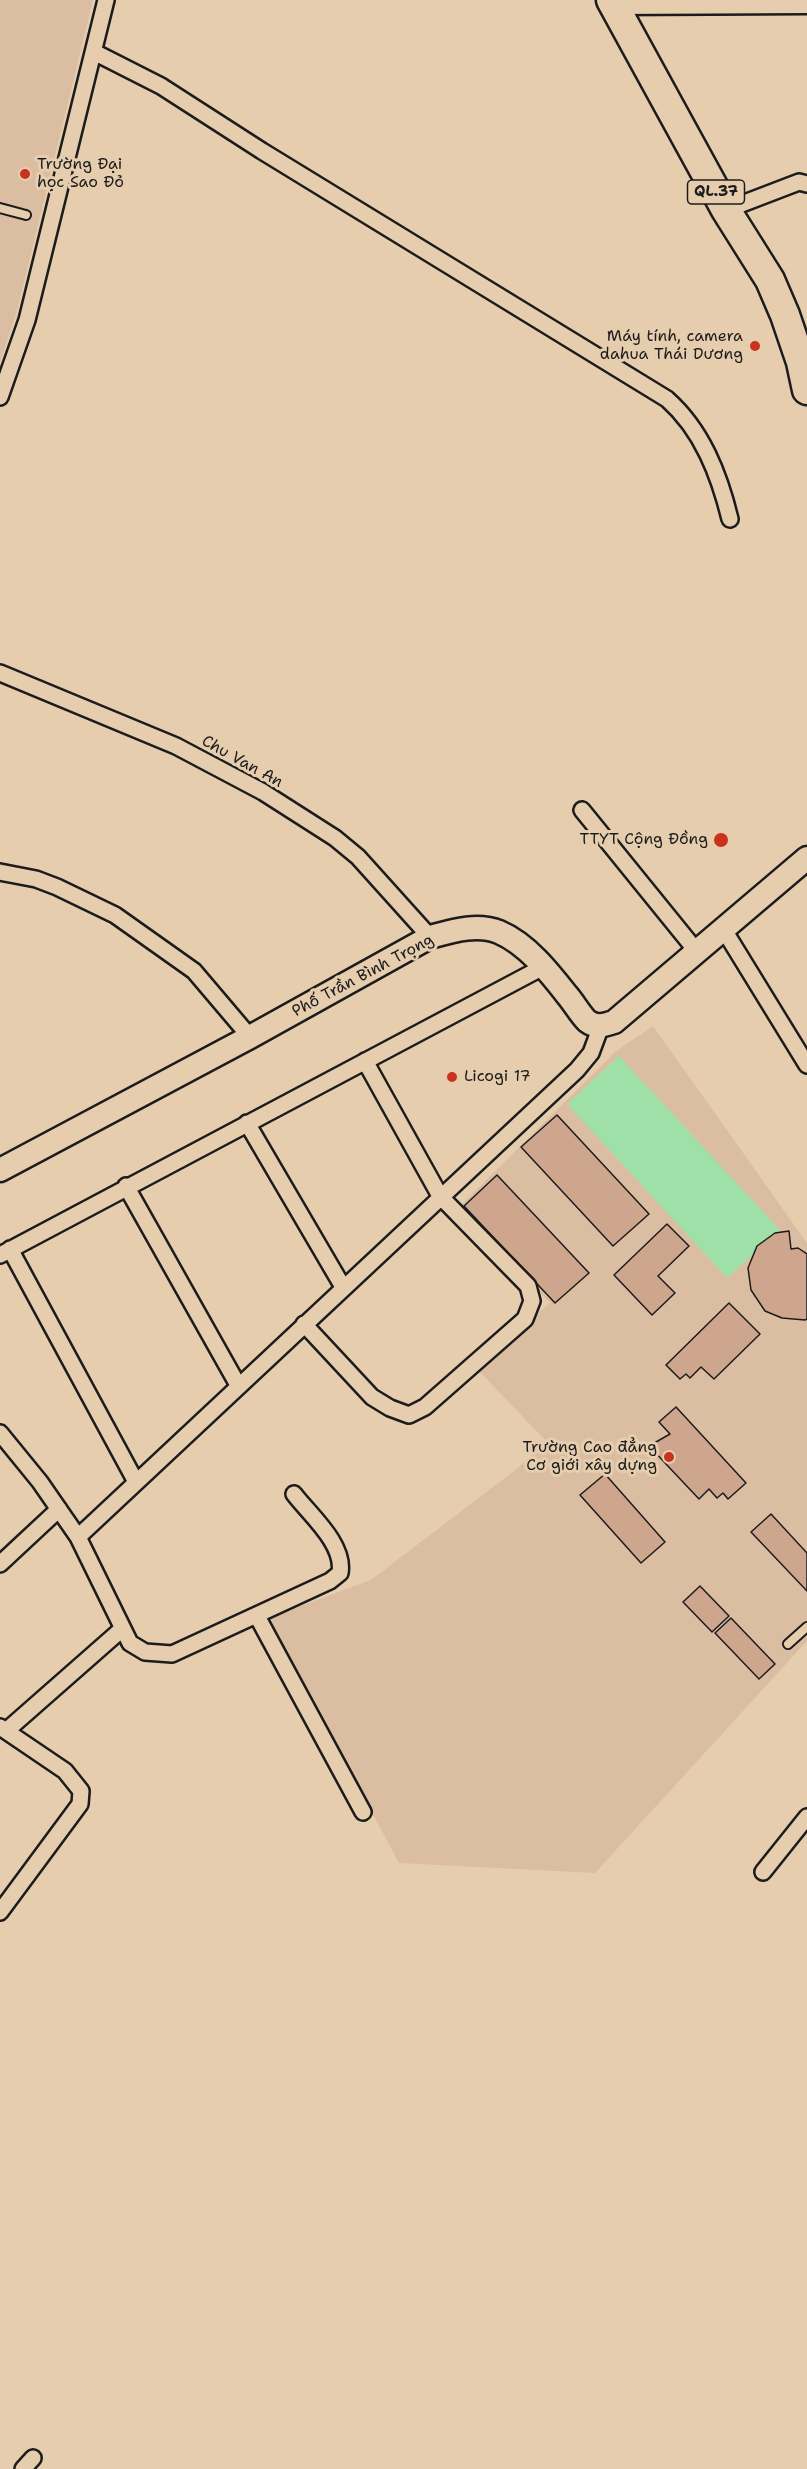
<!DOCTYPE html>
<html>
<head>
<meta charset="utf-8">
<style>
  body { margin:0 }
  canvas { display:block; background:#e6cdae }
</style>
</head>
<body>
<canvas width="807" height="2469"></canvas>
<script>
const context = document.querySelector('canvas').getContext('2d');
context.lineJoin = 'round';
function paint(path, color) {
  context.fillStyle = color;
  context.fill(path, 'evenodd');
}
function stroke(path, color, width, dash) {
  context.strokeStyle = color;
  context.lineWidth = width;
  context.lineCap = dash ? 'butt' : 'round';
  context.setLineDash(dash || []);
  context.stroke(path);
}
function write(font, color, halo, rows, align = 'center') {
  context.font = font + ' "Shantell Sans",sans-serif';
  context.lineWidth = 6;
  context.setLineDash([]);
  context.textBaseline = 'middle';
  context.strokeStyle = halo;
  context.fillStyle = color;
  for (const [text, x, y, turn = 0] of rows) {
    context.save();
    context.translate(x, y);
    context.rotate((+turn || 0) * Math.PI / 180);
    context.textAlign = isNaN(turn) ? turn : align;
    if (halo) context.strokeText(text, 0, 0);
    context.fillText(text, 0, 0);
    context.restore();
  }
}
paint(new Path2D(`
  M0,0H93L17,311L0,362Z
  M653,1026L807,1243V1641L595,1873L399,1863L268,1618L371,1580L514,1471L547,1442L475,1367L550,1303L460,1206L615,1052Z`), '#dbbea1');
paint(new Path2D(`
  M619,1056L780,1230L727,1278L567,1104Z`), '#9fe0a9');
const building = new Path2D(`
  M557,1115L649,1214L613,1246L521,1147Z
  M497,1175L589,1273L555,1303L464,1206Z
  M667,1224L689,1246L658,1276L675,1293L652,1315L614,1275Z
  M789,1231L791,1249L798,1248L807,1254V1319L805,1320L782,1318L765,1311L751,1290L748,1268L757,1246L775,1233Z
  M729,1303L760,1334L714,1379L701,1367L690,1378L686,1374L680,1379L666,1365Z
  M676,1407L746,1483L728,1499L723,1493L717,1498L709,1489L699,1499L649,1446L670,1434L659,1422Z
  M605,1474L665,1542L641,1563L580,1495Z
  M771,1514L807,1553V1591L751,1532Z
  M700,1586L729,1616L712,1632L683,1602Z
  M731,1618L775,1664L759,1679L715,1633Z`);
paint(building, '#cea68e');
stroke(building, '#1c1c1c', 1.5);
const lane = new Path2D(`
  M0,208L26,215
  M788,1644L807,1627`);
const street = new Path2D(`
  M94,52L161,86L262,151L667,399C702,430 719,474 730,519
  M726,210L799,182L807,184
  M0,397L27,320L106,0
  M0,673L176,746L263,792L335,838L358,857L430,937
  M582,810L698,953
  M0,872L36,879L57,887L115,915L194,971L250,1037
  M724,930L807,1065
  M247,1123L343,1287
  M126,1186L238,1385
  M10,1249L136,1482
  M0,1255L543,967
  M304,1324L372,1397L390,1408L409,1415L425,1407L525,1319L532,1301L528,1286L440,1196L365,1061
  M0,1433L40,1482L78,1537L130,1643L145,1652L172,1654L330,1581L340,1573C345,1544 310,1515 294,1494
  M78,1537L577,1070L591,1053L601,1026
  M0,1564L59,1509
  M257,1616L363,1812
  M0,1727L65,1771L81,1791L80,1804L0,1912
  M6,1731L122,1629
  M763,1872L807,1817
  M23,2469L33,2458`);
const secondary = new Path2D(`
  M613,3L807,2
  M0,1170L250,1037L430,937C452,931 477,923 499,932C527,944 549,972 567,995C574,1003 580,1014 587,1021C596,1028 605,1025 614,1022L807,858`);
const highway = new Path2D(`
  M611,0L726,210L770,280L785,315L801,362L807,390`);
stroke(lane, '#1c1c1c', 12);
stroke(street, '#1c1c1c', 20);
stroke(secondary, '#1c1c1c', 27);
stroke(highway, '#1c1c1c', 33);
stroke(lane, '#e6cdae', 8);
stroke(street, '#e6cdae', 15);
stroke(secondary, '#e6cdae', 22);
stroke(highway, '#e6cdae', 28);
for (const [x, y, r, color] of [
  [25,174,6,"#c8321e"],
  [755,346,6,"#c8321e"],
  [721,840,8,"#c8321e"],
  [452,1077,6,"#c8321e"],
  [669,1457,6,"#c8321e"]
]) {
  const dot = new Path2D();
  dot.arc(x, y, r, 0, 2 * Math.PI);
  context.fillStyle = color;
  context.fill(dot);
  stroke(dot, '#e6cdae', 2);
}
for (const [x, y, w] of [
  [716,192,57]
]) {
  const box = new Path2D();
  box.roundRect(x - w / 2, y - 12, w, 24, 4.5);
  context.fillStyle = '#e6cdae';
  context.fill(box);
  stroke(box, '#1c1c1c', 1.5);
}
write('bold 15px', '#1c1c1c', null, [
  ["QL.37",716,192]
]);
write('16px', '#1c1c1c', '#e6cdae', [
  ["Trường Đại",37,165,"left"],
  ["học Sao Đỏ",37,183,"left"],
  ["Máy tính, camera",743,337],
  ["dahua Thái Dương",743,355],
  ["TTYT Cộng Đồng",708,840],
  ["Licogi 17",464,1077,"left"],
  ["Trường Cao đẳng",657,1448],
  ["Cơ giới xây dựng",657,1466]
], 'right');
write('16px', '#1c1c1c', '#e6cdae', [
  ["Chu Van An",242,762,29],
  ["Phố Trần Bình Trọng",363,976,-28]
]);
</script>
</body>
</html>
